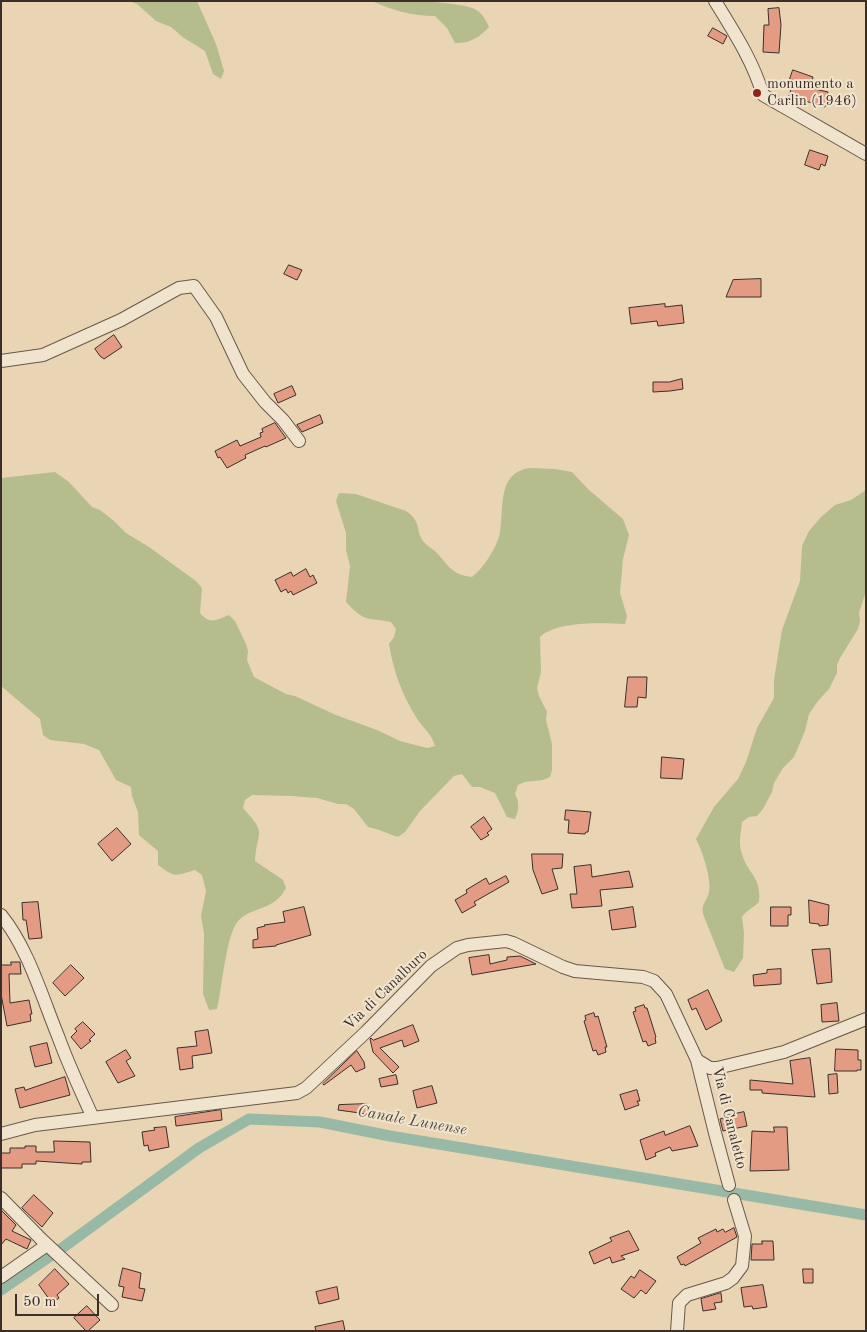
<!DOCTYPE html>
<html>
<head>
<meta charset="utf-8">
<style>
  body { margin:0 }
  #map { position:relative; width:867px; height:1332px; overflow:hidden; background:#e9d5b4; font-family:"Old Standard TT",serif }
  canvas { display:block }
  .frame { position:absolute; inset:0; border:2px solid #3c2e28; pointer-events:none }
  .scale { position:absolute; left:15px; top:1294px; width:84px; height:22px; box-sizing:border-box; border:2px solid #3c2e28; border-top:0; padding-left:6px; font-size:15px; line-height:18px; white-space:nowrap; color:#3c2e28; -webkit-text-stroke:4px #f1e4ce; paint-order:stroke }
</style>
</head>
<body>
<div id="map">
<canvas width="867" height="1332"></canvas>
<div class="frame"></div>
<div class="scale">50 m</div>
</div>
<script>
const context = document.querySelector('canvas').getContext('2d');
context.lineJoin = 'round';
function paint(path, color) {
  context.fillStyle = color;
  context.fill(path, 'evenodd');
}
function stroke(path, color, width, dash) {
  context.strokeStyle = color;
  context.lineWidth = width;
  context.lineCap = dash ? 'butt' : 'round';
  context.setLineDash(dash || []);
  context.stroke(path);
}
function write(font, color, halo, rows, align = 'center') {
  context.font = font + ' "Old Standard TT",serif';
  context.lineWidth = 4;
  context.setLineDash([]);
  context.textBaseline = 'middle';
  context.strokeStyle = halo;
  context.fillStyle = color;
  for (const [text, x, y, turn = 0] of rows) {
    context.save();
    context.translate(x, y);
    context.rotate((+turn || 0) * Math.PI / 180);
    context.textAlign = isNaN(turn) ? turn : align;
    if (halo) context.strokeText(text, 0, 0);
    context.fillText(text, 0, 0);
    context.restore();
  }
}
paint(new Path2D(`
  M129,1H197L216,44L224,71L221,79L213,74L205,51L184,38L171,27L156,21L137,4Z
  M372,1C398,1 453,0 475,9C482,13 486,20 489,27C480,37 469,44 455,43L447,28L435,16C412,16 392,10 372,1Z
  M529,468L555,469L572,472L589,490L623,519L629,535L623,559L620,593L627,616L625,624C602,623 557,621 540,637L541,672L537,688L539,696L547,712L546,720L552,744V770L550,777C538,784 530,778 518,785L515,794C520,803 519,809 515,819L507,817L495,793L480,787H472L462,774L454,776L420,811L405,832L398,837C388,834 379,829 368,827L354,809L346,804H338L317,798L292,796L252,795L245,800L243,808C268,835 257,829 255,861L283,880L286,888C274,911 254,906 239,920C226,933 222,989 217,1009L209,1010L203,994L204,934L201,916L206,891L202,875L195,870C174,876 176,878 158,865V851L139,835L138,812L132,796L131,787L116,780L99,750L84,744L50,740L43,735L40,719L1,686V478L55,472L69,482L92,507L100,510L114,521L126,533L149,547L196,581L202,588L200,613C210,625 216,620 229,615L235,621L246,644L248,651L247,660L254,677L286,694L295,696L336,715L377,730L400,741L427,748L435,746C432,734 422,727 416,717C402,695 393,670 389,644L394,637L396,629L391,622C365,617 366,623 346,602L350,566L346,550V533L336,501L339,493L356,494L406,511C422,522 415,529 423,541C426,545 431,548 435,551C448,564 451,575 472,577C483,569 498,546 500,532C504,508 497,473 529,468Z
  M866,490V591L859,613L860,621L858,629L840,658L837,665V673L829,689L818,701L809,714L805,731L794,757L783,768L774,783L772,792L763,809L757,816L749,817L742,822C741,833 738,844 742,854C747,873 762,877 759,902C753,908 747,910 742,917L744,933L743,958L734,972L725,969L703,914C701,903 707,902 709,892C712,880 702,850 696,839L714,807L738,779L746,762L757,728L774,698V680L782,630L800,581L802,546L809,531L821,517L835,505L851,500Z`), '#b6bd8d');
stroke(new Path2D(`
  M1,1290L65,1246L199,1148L249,1119L320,1122L390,1136L866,1215`), '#99b9a7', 11);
const building = new Path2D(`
  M779,8L781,25L779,53L763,52L764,25H769L768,9Z
  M713,28L727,36L723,44L708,36Z
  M793,70L813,77L810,88L828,92L825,107L789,96L792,86L791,85L793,80L790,79Z
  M810,150L828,156L825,166L821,164L819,170L805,165Z
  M289,265L302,270L297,280L284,274Z
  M761,279V297H726L733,280Z
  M665,304V307L682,305L684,323L658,326L657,321L631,324L629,308Z
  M114,335L122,347L104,359L100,356L95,349Z
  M682,379L683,389L670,391L653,392V382H669Z
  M292,386L296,395L278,403L274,394Z
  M320,415L323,423L302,432L297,425Z
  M275,423L286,438L266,447L265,446L245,455L246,458L227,468L220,457L218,458L215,451L237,440L240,446L261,437L260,433L263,432L262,429Z
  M306,569L310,577L313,575L317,583L293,595L291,591L288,593L286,589L281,592L275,580L291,572L293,576Z
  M628,677H647L646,698L638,697L637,707H625Z
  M662,757L684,759L682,779L661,778Z
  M566,810L591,812L588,832H586L585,834L568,833L569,820H565Z
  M484,817L492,829L487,833L489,835L481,840L471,827Z
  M117,828L131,844L112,861L98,844Z
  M532,854H563L562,868L552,869L558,889L542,894L533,870Z
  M591,865L592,877L629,871L633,887L600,890L602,906L572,908L570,894H577L574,867Z
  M506,876L509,882L474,902L476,905L462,913L455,900L467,893L466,890L486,878L489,884Z
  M809,900L829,905L828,925L819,926V924L810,923Z
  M38,902L42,938L29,939L26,920H23L22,903Z
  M304,907L311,935L276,945V946L253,948V940L258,939L257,928L265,926L264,925L285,922L283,912Z
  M633,907L636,927L612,930L609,911Z
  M771,907H791V915H788V926H771Z
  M830,949L832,982L817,984L812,950Z
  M489,955L490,964L507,960V957L520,956L536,964L472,975L469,958Z
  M11,962H20L21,974H9L10,1003L29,1000L32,1014H30L31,1021L7,1026L1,994V965H11Z
  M71,965L84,978L65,996L53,983Z
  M781,969V984L754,986L753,975L767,973V970Z
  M708,990L722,1021L706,1030L696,1008L692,1010L688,1000Z
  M837,1003L839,1021L822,1022L821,1005Z
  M644,1005L645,1008H647L656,1037L655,1038L656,1043L648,1046L646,1041L643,1042L633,1012L636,1011L635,1008Z
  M594,1013L595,1017L598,1016L607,1047H605L606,1052L598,1055L596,1050L593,1051L584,1021L586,1020L585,1016Z
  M83,1022L95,1034L89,1040L91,1041L81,1049L71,1037L77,1031L75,1029Z
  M413,1025L419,1041L404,1047L402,1040L380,1048L399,1067L393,1073L373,1052L370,1039L371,1038L373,1040Z
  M208,1030L212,1053L192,1056L193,1068L180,1070L177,1048L197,1046L195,1032Z
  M47,1043L52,1063L35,1067L30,1047Z
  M836,1049L858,1050V1060H861V1070H857V1071H835Z
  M126,1050L131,1058L126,1061L135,1076L118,1083L106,1062Z
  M357,1051L364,1062L365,1068L356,1072L351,1065L324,1085L323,1084Z
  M810,1058L815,1097L762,1093V1090H750V1080L793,1084L790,1061Z
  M837,1074L838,1093L829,1094L828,1075Z
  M396,1075L398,1084L381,1087L379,1079Z
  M65,1077L70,1095L20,1108L15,1089L24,1087L25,1090Z
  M432,1086L437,1103L417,1108L413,1091Z
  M637,1090L640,1101H637L639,1105L625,1110L620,1095Z
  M367,1104V1114L338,1110L339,1105Z
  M221,1110L222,1120L176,1126L175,1117Z
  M744,1112L747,1126L723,1131L720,1119L726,1117V1116Z
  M690,1126L698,1146L672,1151L670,1147L655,1153L656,1156L646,1160L640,1140L664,1131L665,1135Z
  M166,1127L169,1147L149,1151L148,1145L144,1146L142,1132L155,1130L154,1128Z
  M774,1127H787L789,1170L750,1171L752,1131L774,1132Z
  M54,1141L90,1142L91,1162H82V1164L36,1161V1164H22V1168H1V1153H10V1148H25V1146H36V1152H54Z
  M34,1195L53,1213L42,1227L22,1208Z
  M1,1210L16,1225L12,1231L31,1240L27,1249L6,1239L1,1245Z
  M734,1228L737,1237L685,1266L684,1264L681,1265L677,1257L701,1243L698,1238L716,1229L717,1232L723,1229L725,1232Z
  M629,1231L639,1250L621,1256L625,1259L612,1263L610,1257L594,1264L589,1252L612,1241L610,1238Z
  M762,1241H773L774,1260H751L752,1244H762Z
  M123,1268L141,1273L139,1288L145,1289L142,1301L122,1297L124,1287L119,1286Z
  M55,1269L69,1284L57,1295L59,1298L52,1303L39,1285Z
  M803,1269H813V1283H804Z
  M640,1270L656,1281L646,1294L641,1290L634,1298L621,1289L631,1276L634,1278Z
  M763,1285L767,1307L753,1309L752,1306L744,1307L741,1288Z
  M337,1287L339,1299L319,1304L316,1292Z
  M721,1293L722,1302L714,1303L716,1309L703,1311L701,1299Z
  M87,1306L100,1320L88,1331H86L74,1318Z
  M343,1321L345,1331H316L315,1327Z`);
paint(building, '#e49b84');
stroke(building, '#3c2e28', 1);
const minor = new Path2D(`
  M715,1C734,32 753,61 763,95L866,154
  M1,361L43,355L121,320L179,288L194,286L216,317L243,374L265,402L283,420L299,441
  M1,915C28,948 42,997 58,1036C68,1064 81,1091 93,1118
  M697,1060L715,1133L729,1185
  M1,1134L35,1125L297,1093L306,1088L366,1032L431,966L457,948L468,945L506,941L513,943L563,967L575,971L643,977L654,981L666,994L697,1060L710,1068H717L784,1052L866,1019
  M1,1198L41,1239L112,1305
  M1,1277L47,1245
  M677,1331L679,1303L687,1295L726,1283L733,1278L742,1266L745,1236L734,1200`);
stroke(minor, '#67584b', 14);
stroke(minor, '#f1e4ce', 12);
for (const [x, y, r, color] of [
  [757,93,5,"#8f2418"]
]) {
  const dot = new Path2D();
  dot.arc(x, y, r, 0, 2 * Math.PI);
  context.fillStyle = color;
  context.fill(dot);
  stroke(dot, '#f1e4ce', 2);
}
write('15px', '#3c2e28', '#f1e4ce', [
  ["monumento a",767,84],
  ["Carlin (1946)",767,101]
], 'left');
write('15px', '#3c2e28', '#f1e4ce', [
  ["Via di Canalburo",386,990,-44],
  ["Via di Canaletto",729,1118,76]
]);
write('italic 16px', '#4f4a41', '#f1e4ce', [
  ["Canale Lunense",412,1121,10]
]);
</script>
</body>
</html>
